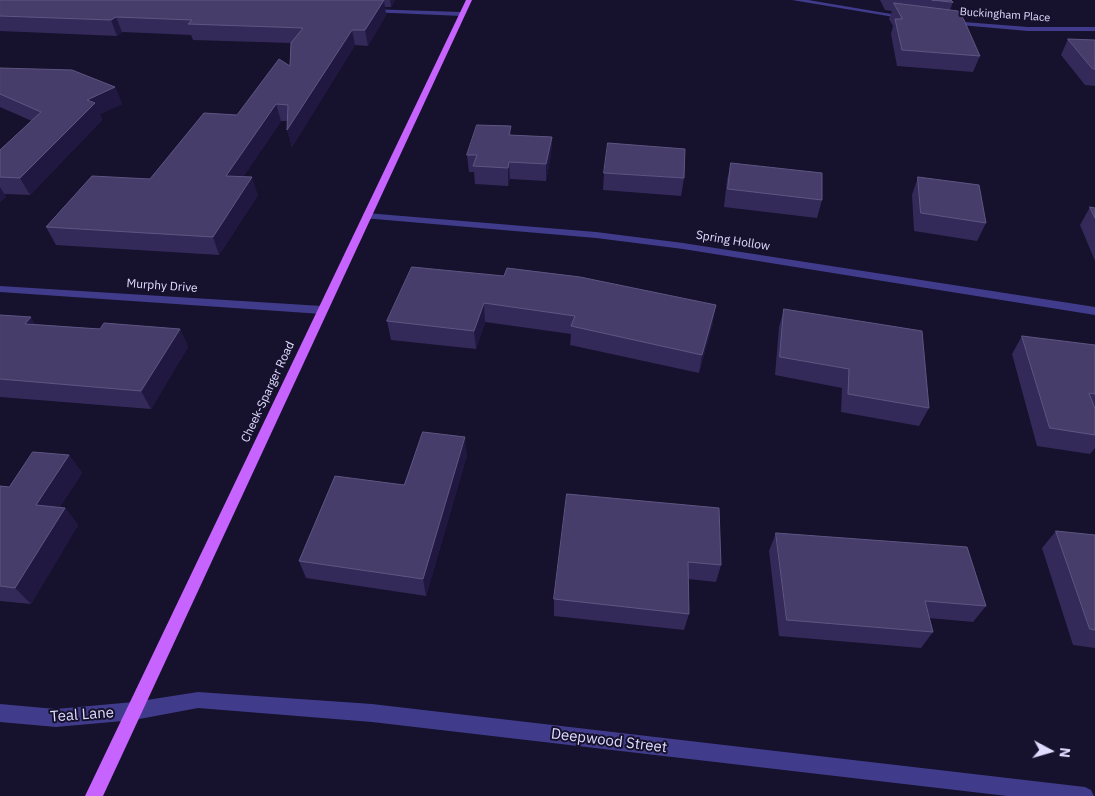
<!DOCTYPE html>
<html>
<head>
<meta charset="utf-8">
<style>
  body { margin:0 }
  #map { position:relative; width:1095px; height:796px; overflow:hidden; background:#16112c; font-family:"IBM Plex Sans",sans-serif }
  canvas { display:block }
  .north { position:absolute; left:1025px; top:726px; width:50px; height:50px; -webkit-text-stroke:4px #16112c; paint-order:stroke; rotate:96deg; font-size:14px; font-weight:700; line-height:20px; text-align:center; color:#e0dcff }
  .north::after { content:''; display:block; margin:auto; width:18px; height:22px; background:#e0dcff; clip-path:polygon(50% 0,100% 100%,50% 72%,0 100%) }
</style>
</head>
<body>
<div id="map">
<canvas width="1095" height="796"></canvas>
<div class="north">N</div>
</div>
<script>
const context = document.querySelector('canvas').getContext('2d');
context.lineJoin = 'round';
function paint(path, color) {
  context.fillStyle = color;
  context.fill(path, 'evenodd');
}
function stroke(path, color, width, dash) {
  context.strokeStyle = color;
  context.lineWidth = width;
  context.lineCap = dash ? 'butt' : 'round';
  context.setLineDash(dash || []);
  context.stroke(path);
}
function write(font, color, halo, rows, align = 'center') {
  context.font = font + ' "IBM Plex Sans",sans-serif';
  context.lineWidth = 4;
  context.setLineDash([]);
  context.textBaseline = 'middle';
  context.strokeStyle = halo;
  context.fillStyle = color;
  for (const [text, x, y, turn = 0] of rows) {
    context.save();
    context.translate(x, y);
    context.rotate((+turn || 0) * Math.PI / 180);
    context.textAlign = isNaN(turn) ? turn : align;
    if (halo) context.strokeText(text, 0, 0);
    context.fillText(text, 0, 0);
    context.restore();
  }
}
paint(new Path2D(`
  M792,0H808L909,17L906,19Z
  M367,9L462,12L465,14L462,16L369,12L367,11Z
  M951,21L1028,27H1095V31H1028L949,24L947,23Z
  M366,213L596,232L683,243L1095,307V315L683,249L596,238L363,218V214Z
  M0,286L322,306L328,310L322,314L0,292Z
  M198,692L372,704L1085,787L1091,790L1094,796H1007L372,722L198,708L134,720L56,727L0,722V704L56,709L134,702Z`), '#403c8b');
paint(new Path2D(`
  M466,0H472L103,796H85Z`), '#c763ff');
paint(new Path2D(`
  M0,0H395L391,7H385L386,15L368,46L355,45L292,147L287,130V121H281L243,177L258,195L219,255L56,245L46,227L150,179L237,115L290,66L291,43L193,40L191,35L122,32L117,36L0,31Z
  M880,0H951L953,2L950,10L980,56L973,72L897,66L891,34L893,26L889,19L892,11L885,10Z
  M1068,39L1095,40V86L1085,85L1061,55Z
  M0,68L115,87L122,104L100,114L102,120L30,195L4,194L6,197L0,202V150L32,121L0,107Z
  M511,135L552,137L551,155L546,181L510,179L508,186L475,184L474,172H469L467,155Z
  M731,163L822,200L817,218L724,207L727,180Z
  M604,173L684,178L681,196L603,190Z
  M918,177L986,223L977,241L914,231L912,195Z
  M1090,207L1095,208V261L1080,225Z
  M412,267L713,323L699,373L570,345L571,334L485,322L476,349L391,340L387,321Z
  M784,309L929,408L919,426L841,412L842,388L775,375L779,327Z
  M0,315L35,324L100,329H180L188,347L151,409L0,397Z
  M1022,336L1095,345V448L1090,454L1037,446L1012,354Z
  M69,455L82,473L60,507L65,508L78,525L31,604L0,601V486L9,487Z
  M467,455L426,596L306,578L299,561L404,485Z
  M567,494L721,565L716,582L688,579L689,614L684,630L554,616V599Z
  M1056,531L1095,535V648L1073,645L1042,548Z
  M776,533L986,606L973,622L929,618L933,632L921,648L779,636L769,551Z`), '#342a59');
paint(new Path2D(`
  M384,0L386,15L368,46L365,30Z
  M390,0H395L391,7Z
  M116,17L122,32L117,36L111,20Z
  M352,30L355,45L292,147L287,130Z
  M115,87L122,104L100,114L102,120L30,195L20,178L87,100Z
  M276,104L281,121L232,193L226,176Z
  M511,126L512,144L509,135Z
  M552,137L551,155L546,181V164Z
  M509,162L510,179L508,186V168Z
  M252,177L258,195L219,255L213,237Z
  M0,187L6,197L0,202Z
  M484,303L485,322L476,349L474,331Z
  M716,305L713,323L699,373L702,355Z
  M31,317L42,335L25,324Z
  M180,329L188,347L151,409L141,391Z
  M465,437L467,455L426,596L423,579Z
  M69,455L82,473L50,523L36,505Z
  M65,508L78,525L31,604L15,588Z`), '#201840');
const building = new Path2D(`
  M0,0H384L365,30H352L287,130L288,105L276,104L226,176L252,177L213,237L46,227L92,176L150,179L204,113L237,115L279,59L290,66L291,43L303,28L188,24L192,20L116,17L111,20L0,16Z
  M932,0H951L953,2Z
  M894,3L958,11L964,20L980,56L902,50L895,19H902Z
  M1068,39L1095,40V69H1093Z
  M0,68L72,70L115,87L87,100L95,103L20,178L0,177V150L41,112L0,94Z
  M477,125L511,126L509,135L552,137L546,164L509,162L508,168L473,166L477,155H467Z
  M608,143L685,149L684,178L604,173Z
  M731,163L822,173V200L728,189Z
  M918,177L979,185L986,223L921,213Z
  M1090,207L1095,208V218Z
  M412,267L504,276L507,268L580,277L716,305L702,355L571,326L575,316L484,303L474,331L387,321Z
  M784,309L922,331L929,408L848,394L849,369L780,357Z
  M0,315L31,317L25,324L100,329L104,323L180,329L141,391L0,379Z
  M1022,336L1095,345V394L1089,393L1095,409V435L1050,428Z
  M423,432L465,437L423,579L299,561L335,476L404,485Z
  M33,452L69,455L36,505L65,508L15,588L0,586V486L9,487Z
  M567,494L719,508L721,565L688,562L689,614L554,599Z
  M1056,531L1095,535V630L1090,629Z
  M776,533L967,547L986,606L925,601L933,632L787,620Z`);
paint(building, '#463d6b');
stroke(building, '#5e5682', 1);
write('11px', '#e0dcff', '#16112c', [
  ["Buckingham Place",1005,15,4]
]);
write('12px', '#e0dcff', '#16112c', [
  ["Spring Hollow",733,241,9],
  ["Murphy Drive",162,286,4],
  ["Cheek-Sparger Road",268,392,-65]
]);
write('15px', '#e0dcff', '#16112c', [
  ["Teal Lane",82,715,-4],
  ["Deepwood Street",609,741,7]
]);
</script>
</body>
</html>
